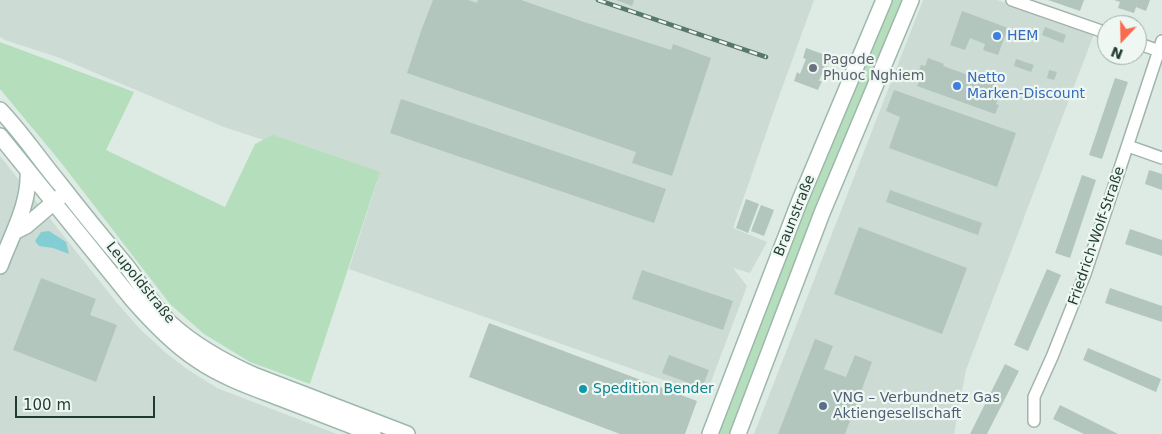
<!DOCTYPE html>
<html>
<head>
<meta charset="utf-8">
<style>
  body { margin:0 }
  #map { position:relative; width:1162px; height:434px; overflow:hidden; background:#deebe4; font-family:"DejaVu Sans",sans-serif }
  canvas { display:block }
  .north { position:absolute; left:1097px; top:15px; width:50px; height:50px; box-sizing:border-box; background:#eff7f2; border:1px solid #9caca5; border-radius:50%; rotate:201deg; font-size:14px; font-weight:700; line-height:20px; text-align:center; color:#1f3c32 }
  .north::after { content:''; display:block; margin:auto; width:18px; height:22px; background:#fb6a4c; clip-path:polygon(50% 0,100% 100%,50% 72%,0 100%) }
  .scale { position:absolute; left:15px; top:396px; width:140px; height:22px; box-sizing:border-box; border:2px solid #1f3c32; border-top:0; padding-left:6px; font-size:15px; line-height:18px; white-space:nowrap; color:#1f3c32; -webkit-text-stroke:4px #eff7f2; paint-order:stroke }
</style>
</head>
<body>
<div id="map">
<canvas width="1162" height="434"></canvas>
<div class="north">N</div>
<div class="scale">100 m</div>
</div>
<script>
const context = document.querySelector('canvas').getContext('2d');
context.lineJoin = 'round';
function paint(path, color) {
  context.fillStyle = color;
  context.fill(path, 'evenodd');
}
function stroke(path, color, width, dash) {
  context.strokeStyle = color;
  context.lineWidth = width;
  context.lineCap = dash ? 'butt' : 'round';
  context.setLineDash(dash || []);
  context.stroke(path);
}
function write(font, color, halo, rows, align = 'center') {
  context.font = font + ' "DejaVu Sans",sans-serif';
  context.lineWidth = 4.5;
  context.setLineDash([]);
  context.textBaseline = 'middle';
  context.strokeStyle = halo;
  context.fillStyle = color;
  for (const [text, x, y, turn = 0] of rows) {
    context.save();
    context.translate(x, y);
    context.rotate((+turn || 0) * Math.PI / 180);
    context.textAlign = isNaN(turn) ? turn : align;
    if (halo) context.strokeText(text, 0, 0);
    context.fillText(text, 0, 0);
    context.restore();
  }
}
paint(new Path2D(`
  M0,0H814L778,99L733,228L767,242L750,273L733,268L747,286L706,395L349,269L377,182L276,144L224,127L60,58L5,40L0,37Z
  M923,0H997L1094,34L966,370L954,434H754Z
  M0,156L117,303L141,330L166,353L187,369L217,388L337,434H0Z`), '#ccdbd3');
paint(new Path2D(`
  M889,0H906L732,434H715L800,216Z
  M0,42L134,92L106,150L225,207L255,144L273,135L380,172L310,384L250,362L204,334L170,304L59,160L0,89Z`), '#b5debd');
paint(new Path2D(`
  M49,231L66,242L69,254L53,248L39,246L35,241L41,232Z`), '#82ced4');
paint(new Path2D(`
  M433,0H468L477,3L478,0H521L581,21L671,50L673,44L711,58L672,176L632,163L636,152L407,73L421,31Z
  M616,0H634L632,6Z
  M1048,0H1084L1080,11Z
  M1114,0H1150L1146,11L1136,7L1134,13L1118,8L1120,2Z
  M962,11L1008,28L998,55L983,50L985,44L970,38L965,50L950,45Z
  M1045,27L1066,35L1063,43L1042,35Z
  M806,48L831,57L827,67L825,66L819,81H822L818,90L794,81L797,72L800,74L806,59L803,58Z
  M928,58L944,64L943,66L996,85L992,97L998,99L996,104L999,105L995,114L917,86L922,74L918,73L921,65L925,66Z
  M1016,59L1034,65L1031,72L1014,66Z
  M1049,70L1057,72L1054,80L1047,78Z
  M1115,78L1128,82L1102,159L1089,155Z
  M894,90L1016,133L997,187L889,148L900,117L886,111Z
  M401,99L666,189L654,223L390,133Z
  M1149,170L1162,174V190L1145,184Z
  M1082,175L1096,180L1070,258L1055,253Z
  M890,190L982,223L978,235L886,202Z
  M746,199L759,204L748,233L736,228Z
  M761,205L774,210L764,236L751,231Z
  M859,227L967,268L942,334L834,294Z
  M1130,229L1162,240V256L1125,244Z
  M1047,269L1061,275L1028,351L1014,345Z
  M642,270L733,301L723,330L632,299Z
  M41,278L96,299L90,315L117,325L96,382L13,350Z
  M1110,288L1162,306V322L1105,303Z
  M489,323L697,401L685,434H620L469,377Z
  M815,339L833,346L824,369L846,377L855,355L872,362L845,434H778Z
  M1088,348L1161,379L1156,392L1083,360Z
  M669,355L709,370L702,388L662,373Z
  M1005,364L1019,371L987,434H970Z
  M1060,405L1118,434H1084L1063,424L1053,419Z`), '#b3c6bd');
const street = new Path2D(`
  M1012,0L1107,33
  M1137,43L1162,52
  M1128,146L1162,158
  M1034,421V397L1052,357L1085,274L1162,41`);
const secondary = new Path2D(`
  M0,110C22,133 40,160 60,184C81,211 103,238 125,264C140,283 152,305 169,322C195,346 224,362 256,376L407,434
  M0,136L132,299C152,322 172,343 196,359C222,377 251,387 280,398C311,410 342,422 373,434
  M16,231L26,226L60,197
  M0,266C11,236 30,204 28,171
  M710,434L800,200L884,0
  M738,434L822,213L911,0`);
stroke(street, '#a1b3ab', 14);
stroke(secondary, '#9db7ac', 18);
stroke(street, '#fff', 11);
stroke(secondary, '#fff', 15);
const rail = new Path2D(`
  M598,0L766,57`);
stroke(rail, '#59786d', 4.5);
stroke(rail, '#eff7f2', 2.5, [8]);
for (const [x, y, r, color] of [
  [997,36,5,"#3f7fe0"],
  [813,68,5,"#6b7280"],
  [957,86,5,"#3f7fe0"],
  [583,389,5,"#0f9aa8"],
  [823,406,5,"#5c6f8a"]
]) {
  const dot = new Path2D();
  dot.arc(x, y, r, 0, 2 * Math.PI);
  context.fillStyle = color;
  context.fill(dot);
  stroke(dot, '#eff7f2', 2);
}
write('14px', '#366cbe', '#eff7f2', [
  ["HEM",1007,36],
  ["Netto",967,78],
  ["Marken-Discount",967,94]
], 'left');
write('14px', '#5b616d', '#eff7f2', [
  ["Pagode",823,60],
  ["Phuoc Nghiem",823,76]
], 'left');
write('14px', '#1f3c32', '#eff7f2', [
  ["Braunstraße",795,216,-68],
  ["Friedrich-Wolf-Straße",1097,236,-71],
  ["Leupoldstraße",140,283,51]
]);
write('14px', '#0d838f', '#eff7f2', [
  ["Spedition Bender",593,389]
], 'left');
write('14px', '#4e5e75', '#eff7f2', [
  ["VNG – Verbundnetz Gas",833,398],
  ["Aktiengesellschaft",833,414]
], 'left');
</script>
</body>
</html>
